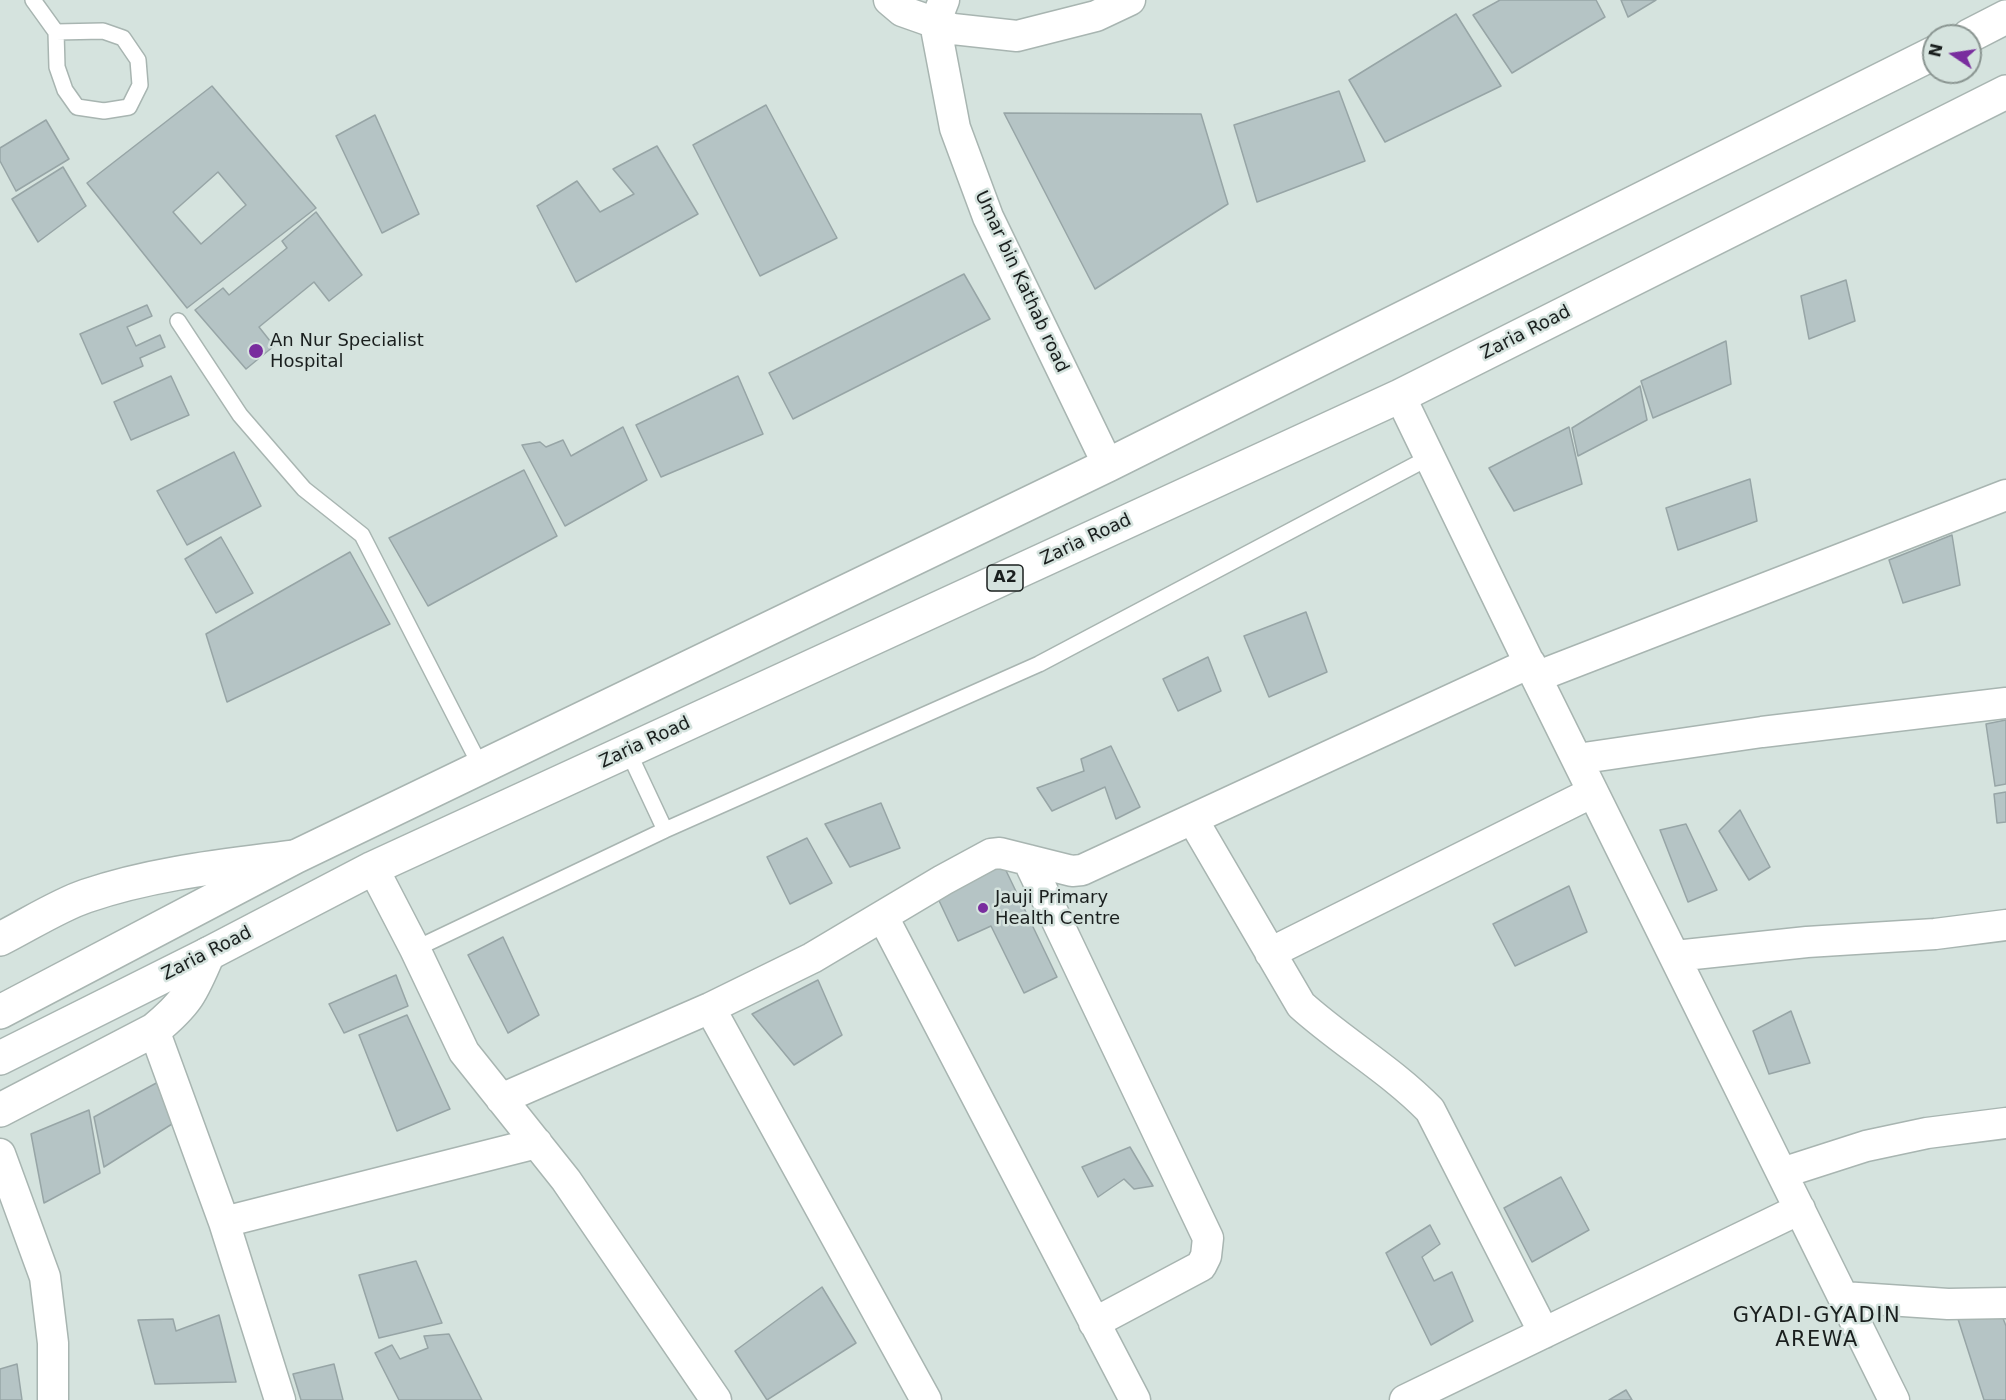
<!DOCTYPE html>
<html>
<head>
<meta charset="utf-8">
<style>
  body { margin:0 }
  #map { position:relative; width:2006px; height:1400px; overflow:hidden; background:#d5e3de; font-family:"DejaVu Sans",sans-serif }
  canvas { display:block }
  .north { position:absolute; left:1922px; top:24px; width:60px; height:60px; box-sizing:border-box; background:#d5e3de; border:2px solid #8a9591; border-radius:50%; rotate:283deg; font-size:16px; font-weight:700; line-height:24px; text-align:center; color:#1a1f1e }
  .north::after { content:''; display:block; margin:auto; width:21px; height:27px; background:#792d9e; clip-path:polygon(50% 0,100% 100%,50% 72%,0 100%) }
</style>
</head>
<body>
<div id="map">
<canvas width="2006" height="1400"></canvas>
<div class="north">N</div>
</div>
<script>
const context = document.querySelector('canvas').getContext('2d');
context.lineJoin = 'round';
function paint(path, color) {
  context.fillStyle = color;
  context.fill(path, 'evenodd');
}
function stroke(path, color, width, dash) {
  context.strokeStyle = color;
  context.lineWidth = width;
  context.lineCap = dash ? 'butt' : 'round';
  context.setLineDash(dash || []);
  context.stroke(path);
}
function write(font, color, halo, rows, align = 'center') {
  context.font = font + ' "DejaVu Sans",sans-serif';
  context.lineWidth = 5;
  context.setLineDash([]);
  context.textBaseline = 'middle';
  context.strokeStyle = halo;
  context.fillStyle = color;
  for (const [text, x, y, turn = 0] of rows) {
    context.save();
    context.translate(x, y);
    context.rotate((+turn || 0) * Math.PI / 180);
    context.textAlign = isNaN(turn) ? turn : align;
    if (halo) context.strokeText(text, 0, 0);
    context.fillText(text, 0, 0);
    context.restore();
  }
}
const building = new Path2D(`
  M1500,0H1596L1605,17L1512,73L1473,15Z
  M1621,0H1656L1628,17Z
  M1456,14L1501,86L1385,142L1349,80Z
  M212,86L316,208L187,308L87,183ZM218,172L246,205L201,244L173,212Z
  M1339,91L1365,161L1257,202L1234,125Z
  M766,105L837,238L760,276L693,145Z
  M1004,113L1201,114L1228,204L1095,289Z
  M375,115L419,214L382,233L336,136Z
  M46,120L69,159L16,191L0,161V148Z
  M657,146L698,214L576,282L537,206L577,181L600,212L634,194L613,169Z
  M63,167L86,206L38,242L12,199Z
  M316,212L362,275L329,301L314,282L259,327L274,346L246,369L195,310L223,288L229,295L287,248L282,241Z
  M964,274L990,319L793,419L769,373Z
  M1846,280L1855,321L1809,339L1801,296Z
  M147,305L152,316L127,327L136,346L160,335L165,347L140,358L143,366L102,384L80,334Z
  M1726,341L1731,384L1653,418L1641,381Z
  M171,376L189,415L131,440L114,402Z
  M738,376L763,434L661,477L636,425Z
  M1640,386L1647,420L1578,456L1572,428Z
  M623,427L647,480L565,526L522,445L540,442L546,447L563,440L571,456Z
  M1569,427L1582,484L1514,511L1489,468Z
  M234,452L261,506L187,545L157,491Z
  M524,470L557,536L428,606L389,538Z
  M1750,479L1757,521L1678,550L1666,508Z
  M1952,535L1960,585L1903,603L1889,560Z
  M221,537L253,593L216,613L185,559Z
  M350,552L390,624L227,702L206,634Z
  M1306,612L1327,672L1269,697L1244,636Z
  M1208,657L1221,691L1178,711L1163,679Z
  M2006,720V784L1995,786L1986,724Z
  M1111,746L1140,807L1116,819L1105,787L1052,811L1037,788L1084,771L1081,759Z
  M2006,792V822L1997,823L1994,794Z
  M881,803L900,848L850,867L825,824Z
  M1740,810L1770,867L1749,880L1719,831Z
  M1686,824L1717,890L1688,902L1660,830Z
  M807,838L832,883L790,904L767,857Z
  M1000,858L1057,977L1024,993L991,926L958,941L934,890Z
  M1569,886L1587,932L1515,966L1493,924Z
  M503,937L539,1015L508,1033L468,955Z
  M396,975L408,1006L344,1033L329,1004Z
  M818,980L842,1035L794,1065L752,1014Z
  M1791,1011L1810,1063L1769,1074L1753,1031Z
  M407,1015L450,1109L397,1131L359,1035Z
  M160,1081L172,1124L104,1167L94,1117Z
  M89,1110L100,1173L44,1203L31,1134Z
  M1130,1147L1153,1186L1134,1189L1124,1179L1098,1197L1082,1167Z
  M1561,1177L1589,1230L1532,1262L1504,1208Z
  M1430,1225L1440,1244L1422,1257L1434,1281L1452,1272L1473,1321L1431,1345L1386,1253Z
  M416,1261L442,1323L379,1338L359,1275Z
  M822,1287L856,1343L767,1400L735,1351Z
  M1999,1308L2006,1326V1400H1984L1958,1319Z
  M219,1315L236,1382L155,1384L138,1320L173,1319L176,1331Z
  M449,1334L482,1400H399L375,1353L392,1345L400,1359L428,1348L424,1336Z
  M17,1364L22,1400H0V1369Z
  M334,1364L343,1400H301L293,1374Z
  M1626,1390L1632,1400H1609Z`);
paint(building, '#b5c4c5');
stroke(building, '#97a5a6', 1.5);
const lane = new Path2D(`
  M33,0L56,32L57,67L65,90L77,107L104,111L129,107L140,85L138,60L123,38L103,31L56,32
  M178,321L240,415L304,489L362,535L481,767
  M628,751L665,830
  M415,949L665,830L1039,664L1430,457`);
const street = new Path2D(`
  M889,0L902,11L953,29L1017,36L1096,16L1130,0
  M944,0L935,23L955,128L988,217L1108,465
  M1400,396L1536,677L1894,1400
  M1536,677L2006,495
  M1577,759L1762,732L2006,703
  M1193,820L1301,1005C1342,1042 1391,1070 1430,1110L1544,1333
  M1028,860L1208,1238L1206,1256L1201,1266L1094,1323
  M373,868L415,949L464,1052L566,1180L716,1400
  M883,917L1135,1400
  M1270,953L1593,792
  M1675,956L1807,942L1935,934L2006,925
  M710,1008L926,1400
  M154,1030L224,1222L280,1400
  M501,1099L710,1008L812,958L943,880L991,854L1000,853L1072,871L1082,870L1530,663
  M0,1154L45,1277L53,1343V1400
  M1782,1173L1866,1146L1927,1133L2006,1123
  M224,1222L537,1143
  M1843,1297L1948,1304L2006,1303
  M1405,1400L1800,1209`);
const secondary = new Path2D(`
  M0,939C26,926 59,905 86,896C153,873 224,866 293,857
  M0,1110L154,1030C187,1003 192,992 208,954`);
const highway = new Path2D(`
  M1969,36L2006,17
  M0,1012L295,857L1108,465L1934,53
  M0,1058L208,954L373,868L1400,396L2006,92`);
stroke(lane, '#a8b5b1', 18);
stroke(street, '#a8b5b1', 33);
stroke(secondary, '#a8b5b1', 36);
stroke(highway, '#a8b5b1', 36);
stroke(lane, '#fff', 15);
stroke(street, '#fff', 30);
stroke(secondary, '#fff', 33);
stroke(highway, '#fff', 33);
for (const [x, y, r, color] of [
  [256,351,8,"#792d9e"],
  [983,908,6,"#792d9e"]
]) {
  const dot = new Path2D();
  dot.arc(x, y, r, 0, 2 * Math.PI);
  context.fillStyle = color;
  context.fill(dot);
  stroke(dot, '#d5e3de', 2);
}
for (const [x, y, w] of [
  [1005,578,36]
]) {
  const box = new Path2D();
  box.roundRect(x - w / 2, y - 13, w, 26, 4.5);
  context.fillStyle = '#d5e3de';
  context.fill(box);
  stroke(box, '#1a1f1e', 1.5);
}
write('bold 16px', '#1a1f1e', null, [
  ["A2",1005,578]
]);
write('18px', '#1a1f1e', '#d5e3de', [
  ["Umar bin Kathab road",1021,282,65],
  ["Zaria Road",1526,333,-27],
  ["Zaria Road",1086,540,-25],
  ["Zaria Road",645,743,-25],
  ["Zaria Road",207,954,-27]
]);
write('18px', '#1a1f1e', '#d5e3de', [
  ["An Nur Specialist",270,341],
  ["Hospital",270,362],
  ["Jauji Primary",995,898],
  ["Health Centre",995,919]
], 'left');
context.letterSpacing = '1.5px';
write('21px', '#1a1f1e', '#d5e3de', [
  ["GYADI-GYADIN",1817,1317],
  ["AREWA",1817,1341]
]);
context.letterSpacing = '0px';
</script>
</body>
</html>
